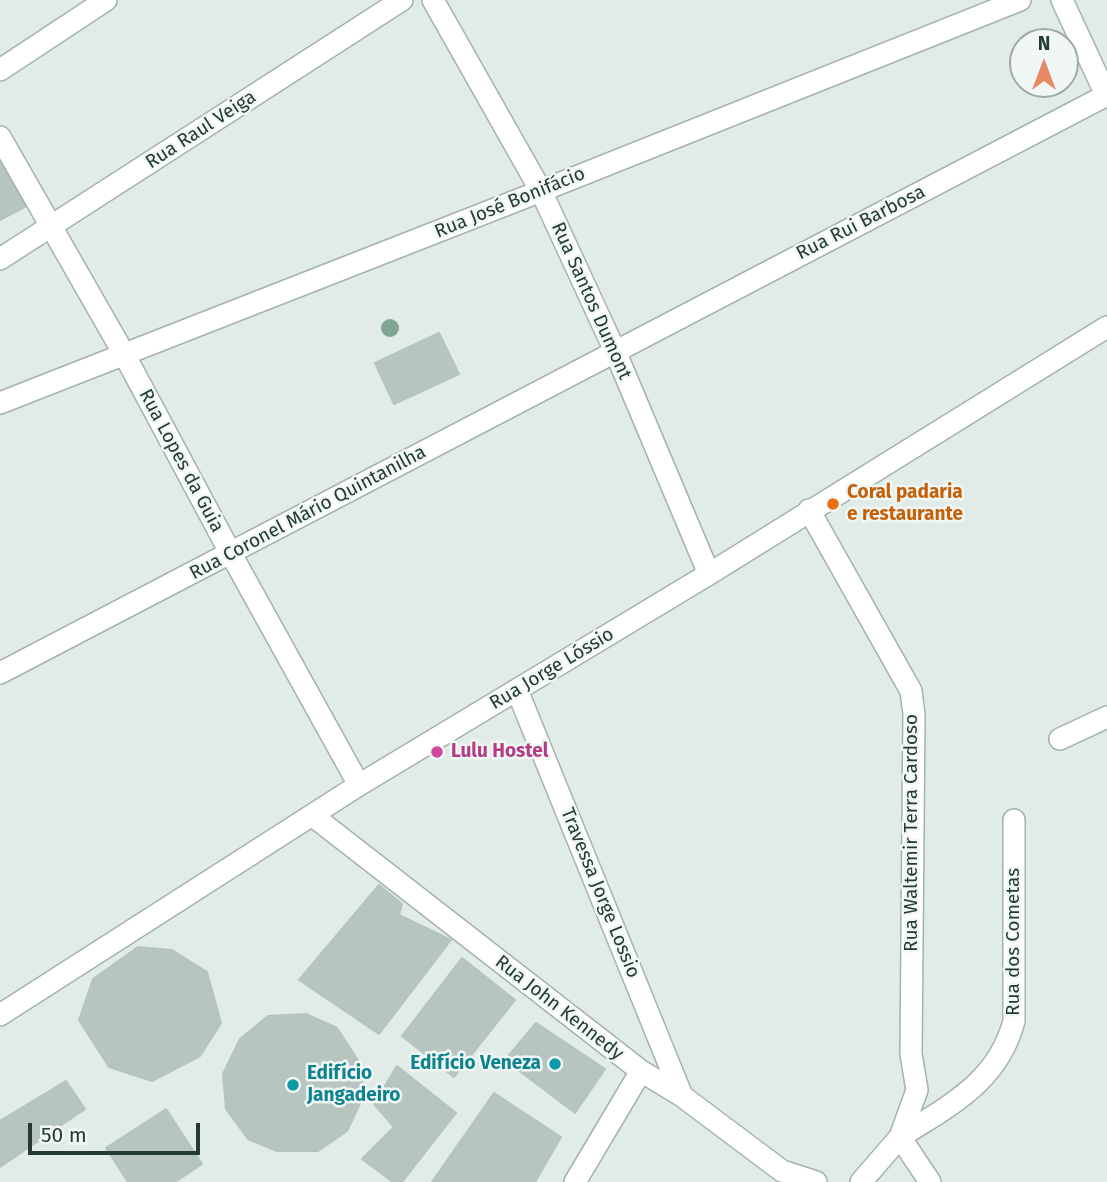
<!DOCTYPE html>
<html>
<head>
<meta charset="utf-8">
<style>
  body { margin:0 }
  #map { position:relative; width:1107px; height:1182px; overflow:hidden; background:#e1ebe7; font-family:"Fira Sans",sans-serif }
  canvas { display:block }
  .north { position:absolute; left:1009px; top:28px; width:70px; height:70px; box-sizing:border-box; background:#f1f7f5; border:2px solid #9faba8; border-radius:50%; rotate:0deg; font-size:19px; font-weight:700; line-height:28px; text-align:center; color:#233a35 }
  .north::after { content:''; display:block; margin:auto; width:24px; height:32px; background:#e78962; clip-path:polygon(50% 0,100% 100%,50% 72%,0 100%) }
  .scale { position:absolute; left:28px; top:1123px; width:172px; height:32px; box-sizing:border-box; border:4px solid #233a35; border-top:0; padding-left:9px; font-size:21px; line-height:24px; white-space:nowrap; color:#233a35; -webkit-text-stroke:5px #f1f7f5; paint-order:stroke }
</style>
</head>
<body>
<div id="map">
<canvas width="1107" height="1182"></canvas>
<div class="north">N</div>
<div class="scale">50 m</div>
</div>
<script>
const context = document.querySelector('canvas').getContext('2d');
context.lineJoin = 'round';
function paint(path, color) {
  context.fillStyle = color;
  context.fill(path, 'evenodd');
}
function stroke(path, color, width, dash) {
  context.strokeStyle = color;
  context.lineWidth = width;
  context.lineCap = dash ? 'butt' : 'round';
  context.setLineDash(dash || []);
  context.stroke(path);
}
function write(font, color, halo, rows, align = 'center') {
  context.font = font + ' "Fira Sans",sans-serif';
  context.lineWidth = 5;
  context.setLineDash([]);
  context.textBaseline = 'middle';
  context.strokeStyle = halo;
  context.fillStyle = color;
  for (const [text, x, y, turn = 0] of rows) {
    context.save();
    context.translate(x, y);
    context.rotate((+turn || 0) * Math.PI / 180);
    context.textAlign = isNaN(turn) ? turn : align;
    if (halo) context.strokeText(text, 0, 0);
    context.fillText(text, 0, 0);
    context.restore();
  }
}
const building = new Path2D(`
  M0,154L28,205L0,220Z
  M439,333L459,374L394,404L375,363Z
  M379,885L402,904L399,915L451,940L379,1034L299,980Z
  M138,947L172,950L207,972L221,1023L200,1056L152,1081L109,1067L79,1020L93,979Z
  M462,958L515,1000L454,1077L402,1036Z
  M306,1014L337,1028L361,1065L363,1097L347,1131L318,1151H277L248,1139L226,1109L223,1074L240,1039L268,1016Z
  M536,1023L605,1069L575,1113L505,1060Z
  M397,1066L456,1113L402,1182H393L362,1159L394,1127L374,1104Z
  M66,1081L85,1109L0,1167V1121Z
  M494,1093L561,1137L535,1182H432Z
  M166,1109L202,1164L175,1182H128L106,1148Z`);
paint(building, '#b7c5c0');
stroke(building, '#b4c4be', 2);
const street = new Path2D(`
  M433,0L541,191L615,351L709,574
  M1062,0L1107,97
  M0,137L124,354L231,554L359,785
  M0,259L402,0
  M0,403L541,191L1020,0
  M809,510L911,691L914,714L911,1054L917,1090L900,1137L861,1182
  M0,673L1107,95
  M517,690L682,1096
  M1060,739L1107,717
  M313,816L641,1071L682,1096L782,1171L816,1182
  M0,1015L359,785L709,574L1107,327
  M575,1182L641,1071
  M930,1182L900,1137C950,1105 998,1082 1014,1021V820`);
const secondary = new Path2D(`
  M0,70L106,0`);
stroke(street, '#a4b2ae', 24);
stroke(secondary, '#a1b6af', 24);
stroke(street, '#fff', 21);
stroke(secondary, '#fff', 21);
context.fillStyle = '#80a691';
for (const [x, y] of [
  [390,328]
]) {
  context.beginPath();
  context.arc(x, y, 9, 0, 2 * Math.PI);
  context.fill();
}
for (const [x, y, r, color] of [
  [833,504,7,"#e8710a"],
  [437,752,7,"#d1479c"],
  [555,1064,7,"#0f9aa8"],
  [293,1085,7,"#0f9aa8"]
]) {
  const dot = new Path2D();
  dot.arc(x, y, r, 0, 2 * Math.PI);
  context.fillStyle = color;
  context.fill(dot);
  stroke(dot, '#f1f7f5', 2.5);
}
write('19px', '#233a35', '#f1f7f5', [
  ["Rua Raul Veiga",201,130,-33],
  ["Rua José Bonifácio",510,203,-22],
  ["Rua Rui Barbosa",861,223,-27],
  ["Rua Santos Dumont",591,301,66],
  ["Rua Lopes da Guia",181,461,62],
  ["Rua Coronel Mário Quintanilha",308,513,-28],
  ["Rua Jorge Lóssio",552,669,-31],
  ["Rua Waltemir Terra Cardoso",912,833,-90],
  ["Travessa Jorge Lossio",600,893,68],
  ["Rua dos Cometas",1014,942,-90],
  ["Rua John Kennedy",559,1008,38]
]);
write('bold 19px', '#c56008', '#f1f7f5', [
  ["Coral padaria",847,493],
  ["e restaurante",847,515]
], 'left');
write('bold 19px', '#b23c85', '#f1f7f5', [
  ["Lulu Hostel",451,752]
], 'left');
write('bold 19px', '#0d838f', '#f1f7f5', [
  ["Edifício Veneza",541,1064],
  ["Edifício",307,1074,"left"],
  ["Jangadeiro",307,1096,"left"]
], 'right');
</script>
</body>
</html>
